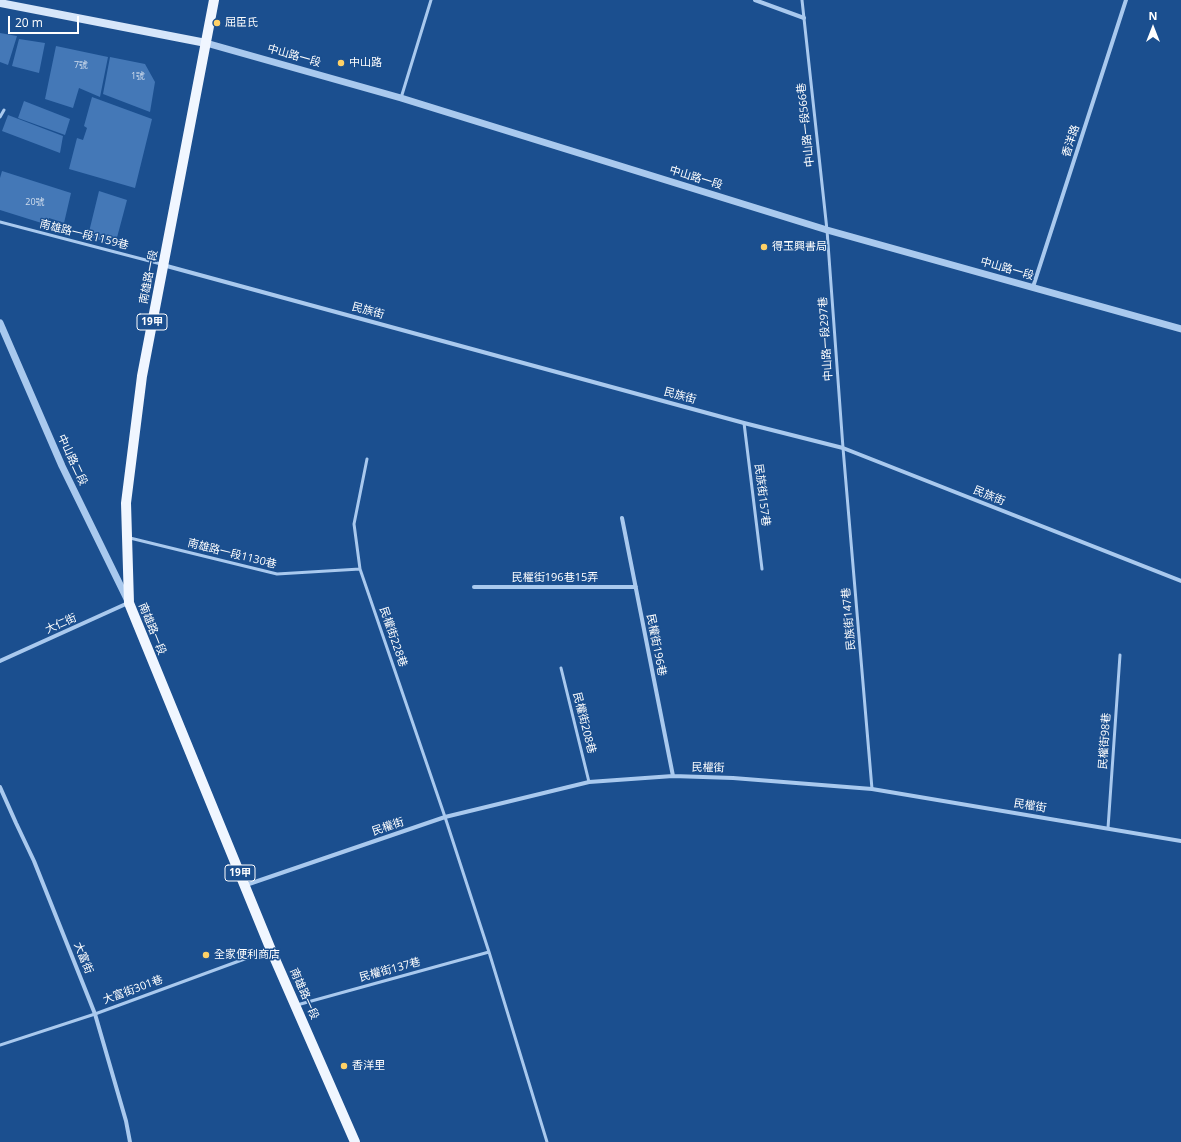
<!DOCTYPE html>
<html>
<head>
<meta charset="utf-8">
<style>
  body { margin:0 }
  #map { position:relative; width:1181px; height:1142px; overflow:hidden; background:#1b4f8f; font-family:"Open Sans",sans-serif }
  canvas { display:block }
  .north { position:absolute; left:1133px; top:8px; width:40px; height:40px; -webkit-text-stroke:3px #1b4f8f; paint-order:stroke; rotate:0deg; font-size:11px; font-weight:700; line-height:16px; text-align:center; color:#fff }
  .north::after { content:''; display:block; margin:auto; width:14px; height:18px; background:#fff; clip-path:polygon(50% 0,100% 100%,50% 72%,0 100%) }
  .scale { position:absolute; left:8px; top:16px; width:71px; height:18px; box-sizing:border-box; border:2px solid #fff; border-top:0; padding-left:5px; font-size:12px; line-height:14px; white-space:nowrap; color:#fff; -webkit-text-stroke:3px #1b4f8f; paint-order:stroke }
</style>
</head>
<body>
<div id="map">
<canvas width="1181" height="1142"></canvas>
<div class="north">N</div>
<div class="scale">20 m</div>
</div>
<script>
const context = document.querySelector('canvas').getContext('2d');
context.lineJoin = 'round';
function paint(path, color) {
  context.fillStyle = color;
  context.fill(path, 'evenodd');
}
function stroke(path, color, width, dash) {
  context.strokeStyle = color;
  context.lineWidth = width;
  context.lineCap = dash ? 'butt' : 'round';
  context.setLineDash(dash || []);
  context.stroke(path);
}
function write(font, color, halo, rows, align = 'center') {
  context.font = font + ' "Open Sans","Noto Sans TC",sans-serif';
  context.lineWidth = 3;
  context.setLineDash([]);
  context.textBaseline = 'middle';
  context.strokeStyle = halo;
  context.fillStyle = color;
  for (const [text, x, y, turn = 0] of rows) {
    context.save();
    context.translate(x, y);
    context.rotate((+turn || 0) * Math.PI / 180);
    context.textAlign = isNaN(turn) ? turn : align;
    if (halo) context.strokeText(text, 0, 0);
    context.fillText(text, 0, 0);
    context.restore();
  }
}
paint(new Path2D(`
  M0,33L17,36L8,65L0,62Z
  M19,39L45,43L39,73L12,66Z
  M56,46L108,57L100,97L79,88L73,108L45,99Z
  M110,57L145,64L155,82L150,112L103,94Z
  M92,97L152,119L135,188L69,169L77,138L83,140L87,128L84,126Z
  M24,101L70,119L65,135L18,118Z
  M8,115L63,136L60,153L2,131Z
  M2,171L71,193L64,223L49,218L48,225L0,210V178Z
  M99,191L127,200L115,245L88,236Z`), '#4478b7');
stroke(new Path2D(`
  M802,0L827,230L843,448L872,789
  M401,98L431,0
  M0,117L4,110
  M0,222L161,264
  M744,423L762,569
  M367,459L354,524L360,569L445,817L489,952L547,1142
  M130,538L277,574L360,569
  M561,668L589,782
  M1108,828L1120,655
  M297,1005L489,952
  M0,1045L95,1014L269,950`), '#a9c9ee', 3);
stroke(new Path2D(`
  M755,0L804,18
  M163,265L744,423L843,448L1181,581
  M1033,287L1126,0
  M622,518L673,776
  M474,587H636
  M0,661L128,603
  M0,787L16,823L34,861L95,1014L126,1121L130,1142
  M246,885L445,817L589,782L673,776L733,778L872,789L1181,841`), '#a9c9ee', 4);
stroke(new Path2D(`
  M206,43L401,98L827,230L1181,329
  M0,323L62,466L128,601`), '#a9c9ee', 7);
stroke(new Path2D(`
  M0,3L206,43`), '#d6e6fa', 8);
stroke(new Path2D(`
  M214,0L142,376L126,503L129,603L271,950L355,1142`), '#f0f6ff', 10);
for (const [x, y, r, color] of [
  [217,23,4,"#ffd166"],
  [341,63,4,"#ffd166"],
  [764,247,4,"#ffd166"],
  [206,955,4,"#ffd166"],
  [344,1066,4,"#ffd166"]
]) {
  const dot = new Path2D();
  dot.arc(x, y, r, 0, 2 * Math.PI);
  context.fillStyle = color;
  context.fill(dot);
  stroke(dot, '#1b4f8f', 1.5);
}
write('9px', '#d0dded', null, [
  ["7號",81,65],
  ["1號",138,76],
  ["20號",35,202]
]);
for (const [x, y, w] of [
  [152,322,30],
  [240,873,30]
]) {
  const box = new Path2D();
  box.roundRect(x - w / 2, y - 8, w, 16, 3);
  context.fillStyle = '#1b4f8f';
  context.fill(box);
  stroke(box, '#fff', 1);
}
write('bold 10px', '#fff', null, [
  ["19甲",152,322],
  ["19甲",240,873]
]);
write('11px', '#fff', '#1b4f8f', [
  ["屈臣氏",225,23],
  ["中山路",349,63],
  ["得玉興書局",772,247],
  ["全家便利商店",214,955],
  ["香洋里",352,1066]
], 'left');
write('11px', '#fff', '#1b4f8f', [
  ["中山路一段",294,56,16],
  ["中山路一段566巷",806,125,-96],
  ["香洋路",1071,141,-72],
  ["中山路一段",696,178,17],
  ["南雄路一段1159巷",84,235,14],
  ["中山路一段",1007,269,16],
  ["南雄路一段",149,277,-79],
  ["民族街",368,311,15],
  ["中山路一段297巷",826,339,-94],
  ["民族街",680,396,15],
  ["中山路二段",72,460,65],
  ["民族街157巷",762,495,83],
  ["民族街",989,496,22],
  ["南雄路一段1130巷",232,554,14],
  ["民權街196巷15弄",555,578],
  ["民族街147巷",849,619,-95],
  ["大仁街",61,624,-24],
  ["南雄路一段",152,629,68],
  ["民權街228巷",393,637,71],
  ["民權街196巷",656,645,79],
  ["民權街208巷",584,723,76],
  ["民權街98巷",1105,741,-86],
  ["民權街",708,768,1],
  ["民權街",1030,806,9],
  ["民權街",388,827,-19],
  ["大富街",83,958,68],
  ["民權街137巷",390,970,-15],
  ["大富街301巷",133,990,-20],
  ["南雄路一段",304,994,66]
]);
</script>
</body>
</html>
